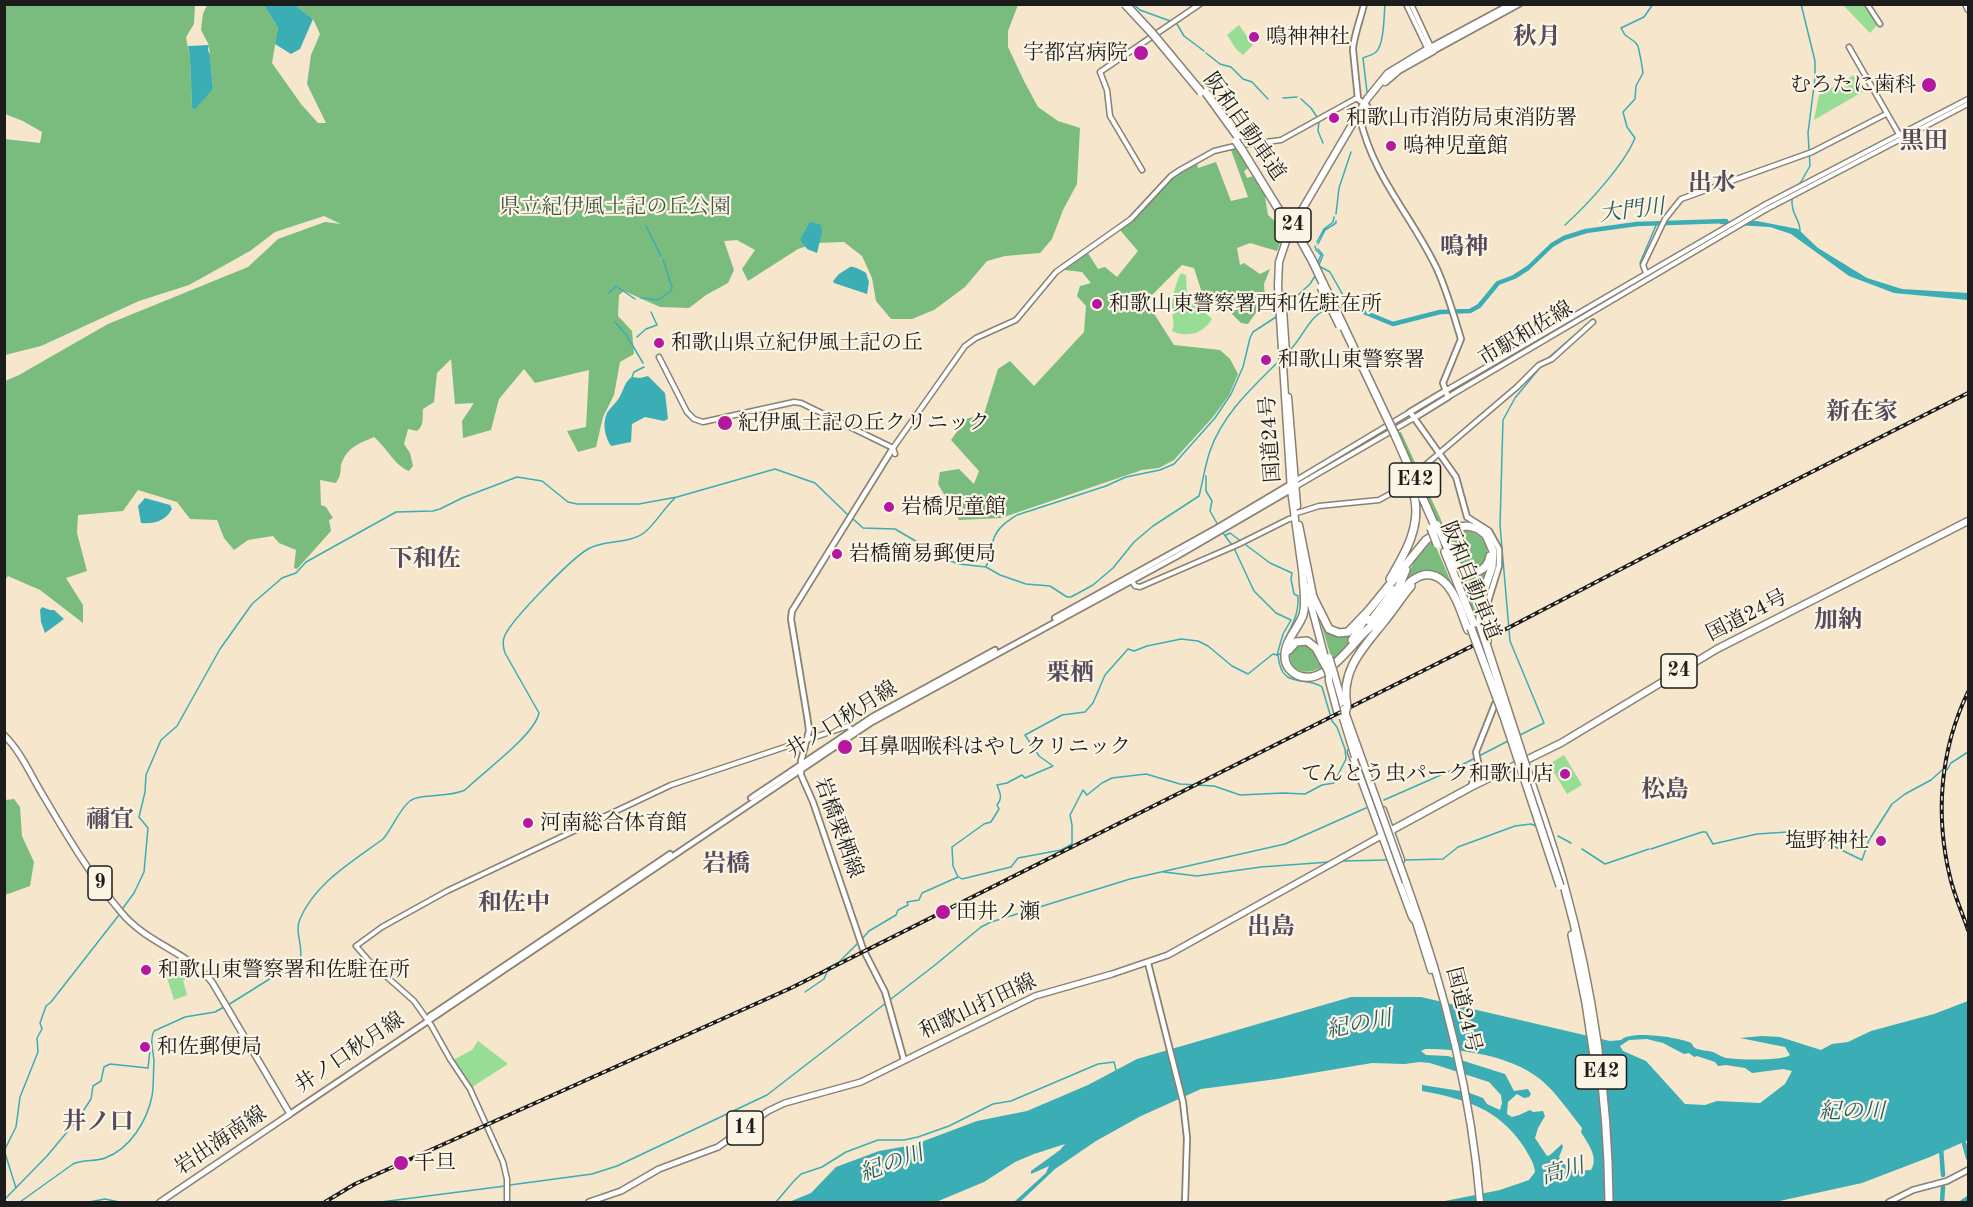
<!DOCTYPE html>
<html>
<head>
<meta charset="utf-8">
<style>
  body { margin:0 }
  #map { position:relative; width:1973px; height:1207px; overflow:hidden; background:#f5e6cc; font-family:"Old Standard TT",serif }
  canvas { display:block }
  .frame { position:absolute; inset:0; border:6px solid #1c1c1c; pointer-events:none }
</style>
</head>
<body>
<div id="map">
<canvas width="1973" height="1207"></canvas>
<div class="frame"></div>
</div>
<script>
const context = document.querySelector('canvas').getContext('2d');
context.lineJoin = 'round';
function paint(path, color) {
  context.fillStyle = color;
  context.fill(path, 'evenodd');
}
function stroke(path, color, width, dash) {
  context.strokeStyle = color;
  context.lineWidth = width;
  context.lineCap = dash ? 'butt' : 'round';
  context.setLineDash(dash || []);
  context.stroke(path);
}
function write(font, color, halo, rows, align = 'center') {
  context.font = font + ' "Old Standard TT","Noto Serif JP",serif';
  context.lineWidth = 4.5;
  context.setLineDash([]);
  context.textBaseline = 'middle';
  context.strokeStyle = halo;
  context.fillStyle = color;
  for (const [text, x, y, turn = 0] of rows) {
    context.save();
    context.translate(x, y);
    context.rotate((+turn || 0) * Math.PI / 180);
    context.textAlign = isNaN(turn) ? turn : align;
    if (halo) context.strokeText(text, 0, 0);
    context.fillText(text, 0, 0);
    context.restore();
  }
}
paint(new Path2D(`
  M1847,5H1865L1879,23L1870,33L1844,6Z
  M1239,25L1253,45L1243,55L1236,49L1227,35Z
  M1854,75L1864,91L1814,120L1819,95Z
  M1181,273L1186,275C1187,310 1190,297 1212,319C1203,334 1187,338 1172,331C1175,323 1173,320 1172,312C1171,302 1176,281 1181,273Z
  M1564,755L1582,785L1567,794L1549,764Z
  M188,968L190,977L183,980L187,995L174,1000L166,974Z
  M478,1041L508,1064L472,1087L453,1060L472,1050Z`), '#98dd95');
paint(new Path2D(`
  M5,5H195L194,24L186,37L190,59L192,108L213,89L209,45L201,30L203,14L207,5H264L278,28L272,63L301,104L318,123H326L307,84L311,55L320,34L313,19L295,5H1018L1008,31V47L1024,81L1038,107L1058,121L1080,128L1077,184L1063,210L1052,239L1040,253L1005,256L987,261L965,287L934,310L912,319H891L876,301L872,278L862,256L844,242L816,243L798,249L748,281L742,269L755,250L737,240L724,241L734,270L728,283L706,295L689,308L660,307L624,291L619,295L618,316L632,331L634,354L620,362L614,395L603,417L596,447L578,452L567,431L586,427L589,370L535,383L524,369L499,399L491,430L463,438L462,421L474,403L455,404L451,359L437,373L434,402L423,409C422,418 425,424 417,431L408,429L404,444L410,453L413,466L409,471C395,466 386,447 374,437C362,442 348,447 343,460C338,469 344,471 336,483L320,480L321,505L326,507L333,518L329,520L331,531L297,569L294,568L296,550L279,543L273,536L248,540L234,550L224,538L217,520L190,519L177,502L138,490L123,511L78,515L77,533L87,571L66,578L83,605V623L40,590L8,576L5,580V381L19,375L108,324L248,267L278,239L325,222L341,224L324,216L275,232L250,251L189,285L139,301L41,346L5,355V139L40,143L42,132L23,121L5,114Z
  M1236,148L1250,167L1244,171L1247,178L1254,176L1261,191H1264L1268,215L1285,230L1277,251L1250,243L1237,248L1240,265L1244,263L1260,274L1270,269L1264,284L1265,300L1248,324L1241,323L1221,303L1204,299L1194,268L1182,265L1146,301L1174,345L1220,350L1230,359L1238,374L1229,395L1213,417L1174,460L1159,468L1142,470L1001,518L959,520L938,484L940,472L959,469L974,484L979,471L951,440L966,419L984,414L998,369L1010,361L1034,386L1084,332L1086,306L1077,296L1080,286L1091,283L1082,272L1064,270L1088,253L1098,269L1105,267L1117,277L1138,251L1120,230L1132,221L1174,177L1197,163L1198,168L1216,162L1231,201L1248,197L1231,150Z
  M1401,432L1417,467L1415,471L1419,472L1442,522L1441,527L1438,523L1397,433Z
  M1462,530C1487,532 1498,556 1474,571L1461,567L1443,534Z
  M1433,540L1457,596L1443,579L1413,576L1405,580L1415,560Z
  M1449,555L1468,574L1492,561L1480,594L1479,630Z
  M1319,617L1325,626L1349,634L1357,629L1346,647L1332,660Z
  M1300,642L1310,645L1323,667C1311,672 1303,675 1293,666C1287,654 1291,649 1300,642Z
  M14,799L20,807L22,836L34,862L30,886L5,895V800Z`), '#7abc7e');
paint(new Path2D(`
  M264,5H295L313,19L300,49L291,54L275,44L278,28Z
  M209,45L208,50L210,55L213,89L195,109L192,108L190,59L188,46Z
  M1723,221H1757L1798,229L1818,248L1867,278L1902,289L1968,293V300L1894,293L1849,276L1791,234L1770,227L1719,224Z
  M810,222L821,225L822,232L817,253L807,249L800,240Z
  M850,267C854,266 863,271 866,273L869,282L867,294L834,283L833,281L839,274Z
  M648,376L665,393L668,419L664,421L645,417L632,424L631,442L611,446C605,437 602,424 607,413C610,408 616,403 619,398C624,390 624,382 632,377L640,378Z
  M145,498L170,505L172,509C165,521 155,524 141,523L138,506Z
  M42,607L50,610H54L64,619L45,633L41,622L40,610Z
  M1351,997H1421L1610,1041L1621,1040C1630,1030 1676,1037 1689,1042C1694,1044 1691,1045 1695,1048C1700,1051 1708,1050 1713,1052C1718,1054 1722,1057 1726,1058C1737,1060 1783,1061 1790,1055L1785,1047L1740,1038L1762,1036L1780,1037L1821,1050L1832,1044L1848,1042L1871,1031L1934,1014L1968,1001V1140L1930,1157L1862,1183L1775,1202H1440L1500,1190L1529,1180L1535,1172C1534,1162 1529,1156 1524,1147C1498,1108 1465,1099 1422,1091V1085L1467,1092L1483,1098L1487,1104L1500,1110L1502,1103L1501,1095L1489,1082L1430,1063L1419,1062L1405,1064L1372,1063L1277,1079L1201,1089L1141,1116L1096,1141L1055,1169L1020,1202H1014L1046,1173L1049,1166L1031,1174V1171L1060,1150L1065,1144L1034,1154L1015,1162L984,1182L936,1202H789L811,1193L836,1167L879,1151L913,1145L977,1121L1027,1111L1088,1085L1137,1059ZM1647,1039L1663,1043L1684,1054L1689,1053L1694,1057L1697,1056L1715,1062L1718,1066L1726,1065L1745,1068L1752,1073L1783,1069L1792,1071L1785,1084L1760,1103L1717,1101L1705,1105L1685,1104L1646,1061L1623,1051L1620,1046L1629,1040ZM1425,1049C1463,1049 1509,1055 1540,1079C1555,1091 1570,1113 1582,1128L1581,1132C1588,1144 1599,1157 1591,1170L1572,1171L1563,1163L1559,1157L1563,1147L1562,1144L1550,1155L1547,1156L1535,1138L1538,1128L1545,1116L1543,1111L1533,1112L1530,1110L1519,1115L1512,1117L1507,1114L1508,1102L1517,1094L1524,1098L1529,1097L1531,1094L1528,1089L1514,1091L1505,1074L1448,1056L1426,1055L1421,1051Z`), '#3badb4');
stroke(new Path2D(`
  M1133,4L1140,10L1173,22
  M1177,24L1184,36L1204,51
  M1206,53L1220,64L1231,67L1243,79L1252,82L1268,99
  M1367,92L1363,58C1367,56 1373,55 1376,52C1384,45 1384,16 1385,4
  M1283,98L1297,97
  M1301,99L1311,108L1317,117
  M1319,121L1318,131L1323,143
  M1798,187L1810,166L1808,133L1815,78V61L1801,4
  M1792,199C1791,216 1800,218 1800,231
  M1336,214L1339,188L1351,152
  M1565,225C1587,205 1624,165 1635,138L1627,127L1623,112L1635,99L1636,86L1643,73L1641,60L1638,46L1635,42L1625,35L1621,28L1644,17L1653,4
  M646,226L661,256
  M1317,242L1324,229L1333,222L1334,217
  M1318,244L1325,230L1336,223V221
  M1315,246L1316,250L1321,255L1318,262V266
  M1318,249L1323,255L1319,265
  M1640,263L1657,223
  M1319,266L1330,272L1349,306L1337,308
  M609,293L616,286L635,299
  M641,298L658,300L671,291L672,287L663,260
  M1287,305L1310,284L1315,276
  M615,322L627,336L643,363
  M637,337L646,329L657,325L651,312
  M1290,350C1302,339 1311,312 1329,309
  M1548,358L1584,327
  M632,377L634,372L644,367
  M1206,476V491L1212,501L1210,511L1218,525
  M852,518L863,528L895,529L948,560L959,564L986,567L1000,575L1026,584L1050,586L1067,597H1071L1093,585L1113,568L1134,542L1153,526L1199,496C1203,481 1205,465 1210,451C1223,414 1251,389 1278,362
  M1223,533L1232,545
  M1226,535L1230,533L1270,563L1292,573L1291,579L1294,594L1298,596C1299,613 1293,623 1286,638
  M986,566C992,558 990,548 994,538C998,527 1008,521 1017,515L1106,486L1126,477L1160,470L1174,464L1215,418L1231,394L1243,367L1250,338L1253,332L1276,317
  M1277,655L1282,653L1283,645
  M1518,736L1544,723L1510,641L1500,525L1503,420L1515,398L1543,364
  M1947,770L1951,763L1968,752
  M1384,800L1450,771L1508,741
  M1558,836L1571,843
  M1582,849L1605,864L1649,849
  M1651,849L1702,832H1706L1713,844L1757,834L1788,832L1827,843L1862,860L1869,840L1892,804L1905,794L1931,780L1942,770
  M1406,860L1443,859L1458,847L1515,826L1531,824L1538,827
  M1343,861L1386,860
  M1164,872L1197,876L1261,867L1329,862
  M959,877L962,879L1011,867L1018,858L1061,850L1072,844V825L1070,815L1083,790L1087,795L1102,783L1112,778L1146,774L1180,784L1214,786L1240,795L1283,793L1305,794L1322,785L1334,783L1346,759L1345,749L1337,727L1332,721L1322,687C1306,675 1281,691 1278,655
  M123,908L134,893L144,872L148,828L139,817L145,792L146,775L161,740L177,726L220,649L252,604L282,578L296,573L306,562L396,512L433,511L440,509L462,498L517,477L542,481L568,502L577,504H639L677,497L775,469L815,483L848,515
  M862,939L869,931L896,915L898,910L908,905L907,902L919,900L922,893L958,877L953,866L952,847L984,824L991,822L999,809L997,805C1003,797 1000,793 997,785L1007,783L1022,775L1025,778L1053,766L1039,756L1025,735L1062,715L1085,712L1093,703L1105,675L1128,649L1134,651L1147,646L1181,639L1198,641L1208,646L1232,666L1248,674L1273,654L1277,655L1283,634L1291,620L1276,613L1254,591L1234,548
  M805,992L824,979L827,972L826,969L839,962L859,942
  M228,1005L300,960C304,947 294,932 300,919C315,883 352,862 383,839C392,829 400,808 410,801C420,793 449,798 465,790C483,772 534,736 539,713L505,653C503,647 502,641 505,635C514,617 571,559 588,549C604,539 629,545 645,532C656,523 664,508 675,498
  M4,1151L16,1127L20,1097L38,1052L37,1038L42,1029L40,1023L46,1006L51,1002L119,915
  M5,1153L16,1188
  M510,1185L592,1174L617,1166L767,1095L935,965L981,927L991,922L1130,879L1285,844L1366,808
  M4,1200L47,1156L78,1119L91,1099L93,1086L101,1081L104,1067L110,1064L148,1068L150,1050
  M20,1202L73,1164C84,1159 95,1162 105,1158C130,1149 147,1121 152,1096C154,1086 153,1074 154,1063C154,1053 149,1040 154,1031L185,1017L215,1012L224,1007
  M89,1202L105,1199L119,1202
  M381,1202L505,1186
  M776,1202L793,1182L801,1174L822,1167L846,1152L878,1140H904L918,1137L949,1126L993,1104L1011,1101L1098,1064L1114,1062L1116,1070`), '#3badb4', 1.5);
stroke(new Path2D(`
  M1349,306L1393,324L1440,312L1470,311L1479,306L1498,283L1514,277L1528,268L1552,245L1564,238L1586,231L1637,224L1726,221
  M1962,1136L1968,1158
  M1941,1148L1943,1175
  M1942,1202L1943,1187
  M1962,1202L1968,1198`), '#3badb4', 4.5);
const tertiary = new Path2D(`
  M1406,4L1428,50
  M1411,4L1431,47
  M1867,4L1880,24
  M1965,4L1968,10
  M1849,47L1900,136
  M1142,170L1110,116L1107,90L1100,72L1200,4
  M1646,273L1643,265L1665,219L1681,199L1812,152L1886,114
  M659,357L687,412L694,419L703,422L794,402L801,403L893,448L895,454
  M1445,391L1766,204L1968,99
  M1448,397L1765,210L1968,104
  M893,448L965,346L976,338L1016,320L1056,272L1131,219L1171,176L1180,170L1214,151L1235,146L1281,140L1355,99H1358
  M1416,473L1517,387L1539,365L1552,359L1593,322
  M1295,481L1410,412
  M1295,487L1414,418
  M1297,513L1319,506L1379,500L1390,494L1406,481
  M1131,579L1135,586L1140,587L1237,545L1289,519L1294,518
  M507,1202V1179L503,1162L470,1089L450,1059L431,1025L414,1001L369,961L356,946L382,927L447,891L671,785L848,726L852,730`);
const secondary = new Path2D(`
  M1364,4C1361,18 1353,38 1353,50L1358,99L1367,106
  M1431,47L1511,4
  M1433,51L1519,4
  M1357,116L1360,118C1373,177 1412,216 1437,269C1447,291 1454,316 1461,339L1443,383L1448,397L1414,418
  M1445,391L1410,412L1456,477L1467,517L1489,531L1499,549V566L1486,608L1488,641
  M893,448L792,611L791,619L808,722L809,731L801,761V775L813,802L863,949L885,992L904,1060
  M1055,618L1217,528L1291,484
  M1471,787L1478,762L1476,752L1495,704L1499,701
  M751,798L872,717L995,650
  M1148,963L1183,1102L1187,1138L1185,1202
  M428,1020L430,1016L670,854
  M290,1114L872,722L1177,556L1292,489
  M1889,1202L1913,1190L1947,1181L1968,1170`);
const primary = new Path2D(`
  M4,735C22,753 31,776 44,797C67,836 92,878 121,912C146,943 188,952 212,982L290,1114L160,1202
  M589,1202L621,1191L659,1169L718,1147L768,1111L785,1103L861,1082L1035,996L1112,974L1168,955L1381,836`);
const trunk = new Path2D(`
  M1385,82L1399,70L1433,51
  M1282,295L1286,353
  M1288,397L1297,506
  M1299,525L1314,600
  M1303,577L1291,490L1278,286L1279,262L1289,232L1367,99L1388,73L1431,47
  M1306,586L1325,658
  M1334,673L1344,708
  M1329,676V681L1337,711
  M1351,752L1412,917L1416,922
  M1383,810L1401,860
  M1381,836L1471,787L1561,743L1717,649L1968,521
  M1406,882C1444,986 1471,1092 1480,1202
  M1415,919L1431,970`);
const motorway = new Path2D(`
  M1204,90L1241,141
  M1242,150L1287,223
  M1297,233L1313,262
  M1395,435L1435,526
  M1444,540C1450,553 1460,580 1479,571C1486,568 1489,562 1490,556
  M1445,552L1475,627
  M1303,574C1303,588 1307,602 1303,615C1298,629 1284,641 1285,657C1285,665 1290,671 1297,675C1322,687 1348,649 1363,634C1368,628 1375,624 1380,618C1394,603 1416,558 1443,581C1456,592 1462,615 1468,630
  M1390,579C1404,555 1420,529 1415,500C1413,491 1409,482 1407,473
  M1395,595L1406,570
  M1313,597L1329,629L1339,633L1348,632L1369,610L1426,540L1446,528L1468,526L1478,529L1486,535L1493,551L1492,567L1480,602V625
  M1370,622L1394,590
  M1352,640L1366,617
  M1289,650L1296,642L1307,641L1316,648L1323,661
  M1347,706C1340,671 1363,648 1383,623C1393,611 1401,598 1411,586
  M1529,776C1541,812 1554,848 1564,885C1593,989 1608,1095 1609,1202
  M1572,935L1586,1003L1594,1056`);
stroke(tertiary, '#888174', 7);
stroke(secondary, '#888174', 8);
stroke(primary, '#888174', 8);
stroke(trunk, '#888174', 9);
stroke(motorway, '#888174', 10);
stroke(tertiary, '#fff', 4);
stroke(secondary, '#fff', 4.5);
stroke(primary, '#fff', 5);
stroke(trunk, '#fff', 6);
stroke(motorway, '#fff', 7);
const rail = new Path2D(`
  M1968,692C1940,750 1935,815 1950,877C1954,895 1962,912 1968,930
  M325,1202L355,1184L791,988L1508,628L1671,543L1968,393`);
stroke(rail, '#1c1c1c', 4);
stroke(rail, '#fcf5e5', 1.5, [4.5]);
const trunkBridge = new Path2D(`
  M1329,657L1334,673
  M1325,658L1329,676
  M1344,709L1406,882
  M1343,718L1355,757`);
const motorwayBridge = new Path2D(`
  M1125,4L1152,33L1201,92
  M1236,141L1242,150
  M1287,223L1295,237
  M1313,262L1395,435
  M1321,287L1340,326
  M1437,525L1444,540
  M1431,528L1437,544
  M1480,625L1529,776
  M1471,628L1504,717L1560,886
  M1323,661L1328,670
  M1345,713L1347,706`);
stroke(trunkBridge, '#888174', 9, []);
stroke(motorwayBridge, '#888174', 10, []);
stroke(trunkBridge, '#fff', 6);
stroke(motorwayBridge, '#fff', 7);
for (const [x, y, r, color] of [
  [1254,37,6,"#b5179e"],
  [1141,53,8,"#b5179e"],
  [1929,85,8,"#b5179e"],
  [1334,118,6,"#b5179e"],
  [1391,146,6,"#b5179e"],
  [1097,304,6,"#b5179e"],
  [659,343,6,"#b5179e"],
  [1266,360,6,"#b5179e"],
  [725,423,8,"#b5179e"],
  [889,507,6,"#b5179e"],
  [837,554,6,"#b5179e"],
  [845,747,8,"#b5179e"],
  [1565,774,6,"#b5179e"],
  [528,823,6,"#b5179e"],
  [1881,841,6,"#b5179e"],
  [943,912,8,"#b5179e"],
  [146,970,6,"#b5179e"],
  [145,1047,6,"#b5179e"],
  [401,1163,8,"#b5179e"]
]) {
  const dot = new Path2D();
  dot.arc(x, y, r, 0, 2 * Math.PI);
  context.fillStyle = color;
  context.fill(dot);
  stroke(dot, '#fcf5e5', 2);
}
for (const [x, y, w] of [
  [1293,225,36],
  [1415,480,51],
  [1679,671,36],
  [100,883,24],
  [1601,1072,51],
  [745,1128,36]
]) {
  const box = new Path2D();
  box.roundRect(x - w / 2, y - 17, w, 34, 4.5);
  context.fillStyle = '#fcf5e5';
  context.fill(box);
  stroke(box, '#1c1c1c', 1.5);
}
write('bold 20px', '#1c1c1c', null, [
  ["24",1293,225],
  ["E42",1415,480],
  ["24",1679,671],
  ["9",100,883],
  ["E42",1601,1072],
  ["14",745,1128]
]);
write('21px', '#1c1c1c', '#fcf5e5', [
  ["鳴神神社",1266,37],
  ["宇都宮病院",1128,53,"right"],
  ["むろたに歯科",1916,85,"right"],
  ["和歌山市消防局東消防署",1346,118],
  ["嗚神児童館",1403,146],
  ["和歌山東警察署西和佐駐在所",1109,304],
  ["和歌山県立紀伊風土記の丘",671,343],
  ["和歌山東警察署",1278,360],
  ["紀伊風土記の丘クリニック",738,423],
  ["岩橋児童館",901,507],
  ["岩橋簡易郵便局",849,554],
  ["耳鼻咽喉科はやしクリニック",858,747],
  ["てんとう虫パーク和歌山店",1553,774,"right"],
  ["河南総合体育館",540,823],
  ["塩野神社",1869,841,"right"],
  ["田井ノ瀬",956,912],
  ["和歌山東警察署和佐駐在所",158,970],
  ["和佐郵便局",157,1047],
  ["千旦",414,1163]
], 'left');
write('21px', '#1c1c1c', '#fcf5e5', [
  ["阪和自動車道",1244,127,55],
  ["市駅和佐線",1526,334,-31],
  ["国道24号",1271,439,-94],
  ["阪和自動車道",1470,581,68],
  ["国道24号",1747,616,-27],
  ["井ノ口秋月線",842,720,-32],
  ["岩橋栗栖線",838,828,70],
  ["和歌山打田線",978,1007,-25],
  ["国道24号",1463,1010,76],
  ["井ノ口秋月線",350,1053,-34],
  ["岩出海南線",221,1141,-34]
]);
write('21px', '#415640', '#fcf5e5', [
  ["県立紀伊風土記の丘公園",615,207]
]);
write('italic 22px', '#2a5d60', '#fcf5e5', [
  ["大門川",1632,211,-7],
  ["紀の川",1359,1025,-11],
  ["紀の川",1852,1112],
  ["紀の川",892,1164,-20],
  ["高川",1563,1172,-16]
]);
write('bold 24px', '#554b5b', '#fcf5e5', [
  ["秋月",1537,38],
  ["黒田",1924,142],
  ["出水",1712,184],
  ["鳴神",1464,248],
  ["新在家",1862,413],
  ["下和佐",425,560],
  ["加納",1838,621],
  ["栗栖",1070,674],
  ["松島",1665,791],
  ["禰宜",110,821],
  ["岩橋",726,865],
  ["和佐中",514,904],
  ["出島",1271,928],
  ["井ノ口",98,1123]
]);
</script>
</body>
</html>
